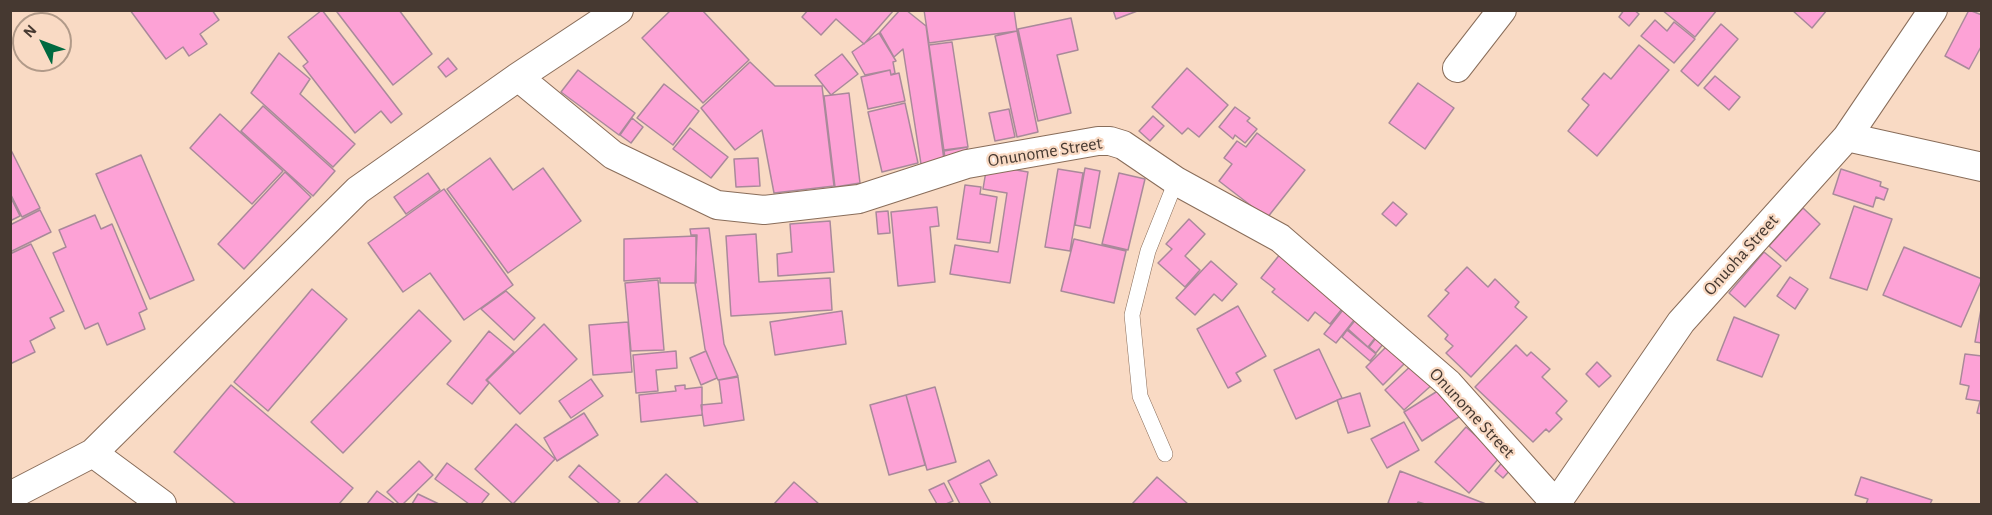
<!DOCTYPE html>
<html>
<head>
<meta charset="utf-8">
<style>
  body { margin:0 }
  #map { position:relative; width:1992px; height:515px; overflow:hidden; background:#f9dac4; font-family:"Alegreya Sans",sans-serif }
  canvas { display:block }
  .frame { position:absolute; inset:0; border:12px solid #463931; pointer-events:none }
  .north { position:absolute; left:12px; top:12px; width:60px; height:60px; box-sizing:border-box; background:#f9dac4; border:2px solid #b19a89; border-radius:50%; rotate:312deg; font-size:16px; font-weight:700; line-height:24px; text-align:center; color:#463931 }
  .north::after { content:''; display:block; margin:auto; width:21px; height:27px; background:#006a40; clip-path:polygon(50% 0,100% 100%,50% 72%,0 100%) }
</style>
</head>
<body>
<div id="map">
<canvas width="1992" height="515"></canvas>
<div class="frame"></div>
<div class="north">N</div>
</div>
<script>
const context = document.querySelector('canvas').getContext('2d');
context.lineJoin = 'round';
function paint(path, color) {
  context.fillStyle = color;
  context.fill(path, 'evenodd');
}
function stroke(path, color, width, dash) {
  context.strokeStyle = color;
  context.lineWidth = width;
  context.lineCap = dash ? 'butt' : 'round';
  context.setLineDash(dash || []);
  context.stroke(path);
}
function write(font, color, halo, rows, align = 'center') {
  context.font = font + ' "Alegreya Sans",sans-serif';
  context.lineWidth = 4.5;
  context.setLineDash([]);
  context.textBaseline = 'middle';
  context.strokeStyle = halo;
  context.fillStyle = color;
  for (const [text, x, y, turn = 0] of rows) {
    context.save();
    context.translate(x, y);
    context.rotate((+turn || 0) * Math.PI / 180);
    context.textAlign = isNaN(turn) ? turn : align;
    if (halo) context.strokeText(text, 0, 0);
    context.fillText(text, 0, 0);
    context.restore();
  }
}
const building = new Path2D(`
  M130,10H212L219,20L200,34L207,44L189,56L183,47L166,59Z
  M322,10L402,114L391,123L381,111L355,133L303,66L308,62L288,37Z
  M339,10H399L432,54L393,85L337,12Z
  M671,10H702L749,60L703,103L642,38Z
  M808,10H894L864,44L836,19L821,35L802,17Z
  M900,10H906L926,26L944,160L921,164L903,49L894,57L880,32Z
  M924,10H1014L1017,31L929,43Z
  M1113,10H1140L1116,19Z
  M1624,10H1634L1639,14L1629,26L1619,17Z
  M1662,10H1717L1695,37Z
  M1792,10H1827L1812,28Z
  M1969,10L1982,15V45L1969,69L1945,56Z
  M1071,18L1078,50L1057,55L1071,113L1038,121L1018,29Z
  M1655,20L1667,31L1674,22L1695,39L1674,63L1641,36Z
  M1721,24L1738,39L1698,86L1681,71Z
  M1017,31L1038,132L1017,137L995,36Z
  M879,33L896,61L893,62L895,73L891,75L890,70L865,75L852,52Z
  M952,42L968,147L944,151L929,45Z
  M1639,45L1669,70L1597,156L1568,131L1589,105L1582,99L1604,73L1611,79Z
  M279,53L310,79L300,94L355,144L333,167L251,93Z
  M842,54L858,74L831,95L815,75Z
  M448,58L457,69L446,77L438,67Z
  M750,62L775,86H822L834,186L774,193L762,130L735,150L701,108Z
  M1187,68L1228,105L1199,137L1188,128L1182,134L1152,107Z
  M578,70L635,113L619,135L561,92Z
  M890,70L891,75L899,73L905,101L868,109L861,77Z
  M1715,76L1740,97L1729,110L1704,88Z
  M1418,83L1454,108L1425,149L1389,123Z
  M664,84L699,111L673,145L637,118Z
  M849,93L860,183L835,187L824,96Z
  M905,103L918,163L882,172L868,112Z
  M263,106L335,171L313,196L241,131Z
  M1235,107L1250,118L1247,121L1257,129L1245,143L1235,135L1233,139L1219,127Z
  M1009,109L1015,137L995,141L989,113Z
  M220,114L283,171L252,204L190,148Z
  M1153,116L1164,126L1150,141L1139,131Z
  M632,118L643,127L631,143L620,135Z
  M690,128L728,157L711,178L673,149Z
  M1257,133L1305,170L1267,218L1219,181L1232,164L1224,158L1237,141L1246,147Z
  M967,147L968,156L945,159L944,150Z
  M10,148L40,208L22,217L10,193Z
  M141,155L194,280L150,299L96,174Z
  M490,158L513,190L543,168L581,221L508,273L447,189Z
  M758,158L760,186L736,187L734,159Z
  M987,165L1028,172L1010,283L950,274L955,245L998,252L1007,193L983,189Z
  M1085,168L1100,171L1090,228L1075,225Z
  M1058,169L1083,173L1070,251L1045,247Z
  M1841,169L1881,182L1880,186L1888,189L1884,200L1876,197L1873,207L1833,194Z
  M285,172L311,197L244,269L218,244Z
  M428,173L440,190L406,214L394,197Z
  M1119,173L1145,179L1128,250L1102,244Z
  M965,185L981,187L980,194L997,197L990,243L957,239Z
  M444,189L513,285L464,320L430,273L403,292L368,243Z
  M10,196L20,216L10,221Z
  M1393,202L1407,214L1396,226L1382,214Z
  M1854,206L1892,219L1867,290L1830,278Z
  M937,207L939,226L930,227L935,282L898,286L891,212Z
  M1803,208L1820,224L1786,261L1769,246Z
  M40,210L51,232L10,252V225Z
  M888,211L890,233L878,234L876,212Z
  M95,215L101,229L112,224L147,309L139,313L145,329L107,345L98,323L85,329L53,253L66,247L59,230Z
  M1189,219L1205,234L1185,256L1200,270L1185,287L1158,263L1172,249L1166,244Z
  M830,221L834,272L778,276L777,254L792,252L790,224Z
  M709,228L724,344L738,376L718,380L705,349L695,283L697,235H691L690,229Z
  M756,234L759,282L830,278L832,310L731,316L726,236Z
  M696,236V283H660V278L624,281V239Z
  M1074,239L1126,251L1114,303L1061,291Z
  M31,244L64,311L50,318L55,328L30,341L35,352L10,364V254Z
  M1904,247L1982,279L1961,327L1883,295Z
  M1285,248L1349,300L1330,324L1315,312L1308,321L1272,292L1275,289L1261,278Z
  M1764,252L1781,266L1745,307L1729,293Z
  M1211,261L1237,284L1222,301L1214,294L1195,315L1176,298Z
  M1467,267L1488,287L1495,279L1519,302L1515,307L1527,317L1471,377L1446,353L1453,346L1445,339L1448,335L1428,316L1449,293L1445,290Z
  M1790,277L1808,289L1795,309L1777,296Z
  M658,280L664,350L631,351L625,283Z
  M312,289L347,319L268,411L234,382Z
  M506,291L535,318L514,340L481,309Z
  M1350,301L1362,310L1336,343L1324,334Z
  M1982,304V343L1975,342Z
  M1238,306L1266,356L1236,373L1241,381L1228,388L1197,329Z
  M419,310L451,341L343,453L311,422Z
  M842,311L846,344L775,355L770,322Z
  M1362,312L1382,329L1368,347L1348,329Z
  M1734,317L1779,335L1762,377L1717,360Z
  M628,322L632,372L593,375L589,325Z
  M544,324L577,359L520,414L487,380Z
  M1383,329L1390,335L1376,353L1369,347Z
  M1347,330L1376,354L1370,361L1342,337Z
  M489,331L514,352L486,380L489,383L472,404L447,384Z
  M1394,339L1411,357L1383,385L1366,367Z
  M1516,345L1527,356L1531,352L1550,369L1542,377L1567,401L1556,413L1562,419L1549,432L1546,429L1533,442L1475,387Z
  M1319,349L1342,398L1296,419L1274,370Z
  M676,351L677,368L656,370L658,391L636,393L633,355Z
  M706,351L717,378L701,385L690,358Z
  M1965,354L1982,356V414L1977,413L1980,401L1966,399L1969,386L1960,384Z
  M1415,362L1434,383L1404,410L1385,390Z
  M1597,362L1611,376L1599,387L1586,374Z
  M738,377L744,420L704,426L701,405L722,403L719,380Z
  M591,379L603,396L571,418L559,401Z
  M231,385L353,488L339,504H236L174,452Z
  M685,385V389L702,387V415L641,422L639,395L676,391L675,386Z
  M935,387L956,462L927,470L906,395Z
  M1444,387L1462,415L1422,441L1404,412Z
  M1360,393L1370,426L1348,433L1337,400Z
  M906,395L925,465L889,475L870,405Z
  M584,413L598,435L557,461L544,438Z
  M1404,422L1419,450L1387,468L1371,439Z
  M516,424L555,459L513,504L475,469Z
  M1466,427L1500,457L1469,493L1435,462Z
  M989,460L997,475L980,484L991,504H960L948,481Z
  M1504,460L1512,468L1503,478L1495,471Z
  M419,461L433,475L403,504H399L387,492Z
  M447,463L489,494L481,504H469L435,479Z
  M579,465L620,501L617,504H598L599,503L569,477Z
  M1400,471L1486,504H1425L1418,502L1417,504H1391L1388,503Z
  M666,474L699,504H637Z
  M1157,477L1188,504H1132Z
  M1861,477L1932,500L1930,504H1866L1868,499L1855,495Z
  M794,482L819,504H774Z
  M944,483L953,501L946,504H937L929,490Z
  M377,491L395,504H367Z
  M418,494L439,504H412Z`);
paint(building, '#fda2d6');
stroke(building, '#a9899a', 1.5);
const lane = new Path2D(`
  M1165,454L1140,396L1132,315L1148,251L1176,181`);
const street = new Path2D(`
  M1457,68L1502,10
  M518,77L613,155L717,205L764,210L859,199L967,164L1098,141H1110L1123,145L1176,181L1280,238L1448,383L1556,504
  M1847,137L1982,167
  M93,453L162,504
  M10,496L93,453L358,190L518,77L619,10
  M1556,504L1681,322L1847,137L1933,10`);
stroke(lane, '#896d5a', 16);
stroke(street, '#896d5a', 30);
stroke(lane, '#fff', 15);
stroke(street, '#fff', 28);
write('18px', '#463931', '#f9dac4', [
  ["Onunome Street",1045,152,-9],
  ["Onuoha Street",1741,255,-48],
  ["Onunome Street",1472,413,47]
]);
</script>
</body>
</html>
